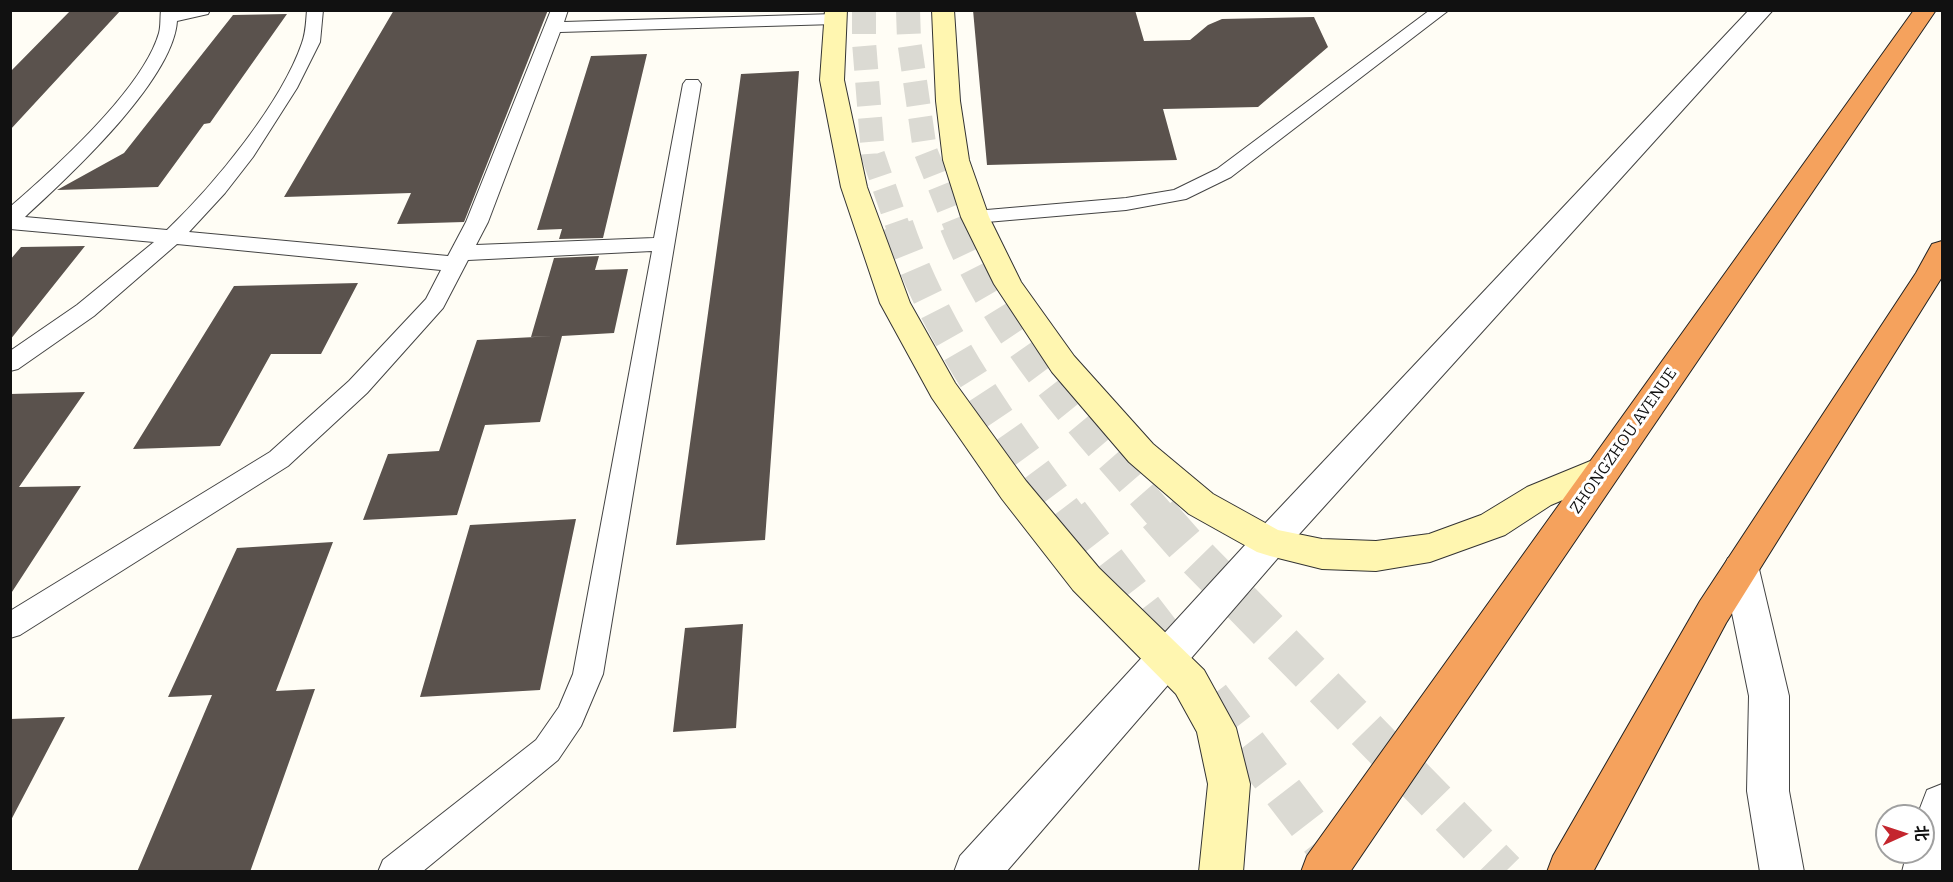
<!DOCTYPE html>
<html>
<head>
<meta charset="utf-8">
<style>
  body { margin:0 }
  #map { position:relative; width:1953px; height:882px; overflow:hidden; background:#fffdf5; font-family:Bitter,"Noto Sans SC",serif }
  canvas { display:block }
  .frame { position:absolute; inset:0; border:12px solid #111; pointer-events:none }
  .north { position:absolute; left:1875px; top:804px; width:60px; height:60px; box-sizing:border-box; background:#fff; border:2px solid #a0a0a0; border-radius:50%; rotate:87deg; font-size:16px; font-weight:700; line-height:24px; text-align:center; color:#111 }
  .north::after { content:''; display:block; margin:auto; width:21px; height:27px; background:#c4262e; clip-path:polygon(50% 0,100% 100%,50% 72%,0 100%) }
</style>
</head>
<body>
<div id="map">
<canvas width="1953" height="882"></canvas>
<div class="frame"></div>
<div class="north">北</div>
</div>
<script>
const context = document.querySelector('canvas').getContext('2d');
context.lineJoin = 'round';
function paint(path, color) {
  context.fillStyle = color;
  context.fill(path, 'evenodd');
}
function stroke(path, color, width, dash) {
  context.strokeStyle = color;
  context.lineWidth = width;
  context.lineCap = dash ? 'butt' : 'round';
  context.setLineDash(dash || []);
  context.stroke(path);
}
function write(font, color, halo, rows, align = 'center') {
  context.font = font + ' Bitter,serif';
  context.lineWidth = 6;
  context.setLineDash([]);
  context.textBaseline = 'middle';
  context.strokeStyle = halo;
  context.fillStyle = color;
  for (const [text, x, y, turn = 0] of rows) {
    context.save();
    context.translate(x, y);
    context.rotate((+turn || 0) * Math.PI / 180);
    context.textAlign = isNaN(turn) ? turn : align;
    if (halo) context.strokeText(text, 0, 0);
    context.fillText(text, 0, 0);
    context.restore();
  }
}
paint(new Path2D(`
  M121,10L10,130V72L70,11Z
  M394,10H548L464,222L397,224L411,193L284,197Z
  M973,10H1135L1144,41L1190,40L1208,25L1222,19L1314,17L1328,47L1258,107L1163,109L1177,160L987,165Z
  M287,14L210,123L204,124L158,187L57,190L124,153L233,15Z
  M647,54L603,238L559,239L562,229L537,230L591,56Z
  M799,71L765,540L676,545L741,74Z
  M85,246L10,340V260L21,247Z
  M599,256L595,270L628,269L614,333L562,336L540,422L485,425L457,515L363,520L388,454L439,451L477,340L554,336L531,337L554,258Z
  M358,283L321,354H271L220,446L133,449L234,286Z
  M85,392L19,487L81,486L10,595V394Z
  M576,519L540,690L420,697L470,525Z
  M333,542L276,691L315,689L250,872H137L212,695L168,697L237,548Z
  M743,624L736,728L673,732L685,628Z
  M65,717L10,822V719Z`), '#5a524d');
stroke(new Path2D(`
  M864,10V42L873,155L898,227
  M908,10L909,40L925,150L956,227`), '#dbdad3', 24, [24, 12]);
stroke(new Path2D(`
  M898,225C935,332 1002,426 1070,515
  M955,225C999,336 1083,426 1160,515`), '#dbdad3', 31, [31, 16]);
stroke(new Path2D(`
  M1069,514L1173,649
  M1158,514L1187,547L1505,872
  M1210,697L1345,872`), '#dbdad3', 40, [40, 20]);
const lane = new Path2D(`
  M161,10H210L208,14L177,21C173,81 68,177 25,217L167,230C214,185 281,104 302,43C306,32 306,21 307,10H323L320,42L297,88L253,157L225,193L189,232L448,256L466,222L551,10H568L564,22L835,14L841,15L843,19L841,23L835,24L560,32L488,222L476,245L654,238L683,84L686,80H698L701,84L603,674L581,726L558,760L422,872H378L383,860L536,740L559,707L573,674L652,251L468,260L443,308L367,393L288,466L20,635L10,638V611L270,452L349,381L426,299L441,270L177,244L94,316L18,369L10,371V351L77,305L154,242L10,229V207C54,169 143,89 159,33C161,26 160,18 161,10Z
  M1430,10H1449L1231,177L1186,199L1126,210L975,223L968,222L965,217L968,212L975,211L1126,198L1174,190L1217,169Z`);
const street = new Path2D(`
  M1749,10H1773L1283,552L1006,872H954L960,856L1257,532Z
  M1741,554L1754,558L1759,569L1789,696V791L1804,872H1760L1747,791L1749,696L1723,569L1728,558Z
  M1942,784V872H1902L1907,852H1923V816H1917L1927,790Z`);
const secondary = new Path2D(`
  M825,10H847L844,80L867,187L910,303L955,383L1026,481L1099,568L1204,670L1236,728L1250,784L1243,872H1199L1208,784L1197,732L1176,694L1073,590L1002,499L932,398L880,303L841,187L820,80Z
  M932,10H954L960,101L969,160L989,217L1021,282L1074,356L1153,444L1213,494L1278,530L1322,539L1376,541L1429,534L1481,515L1527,487L1605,455L1617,459L1622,468L1617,477L1551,505L1505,535L1430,562L1376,571L1322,569L1270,556L1257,552L1189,514L1129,462L1052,372L994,284L961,217L943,160L936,101Z`);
const highway = new Path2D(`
  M1914,10H1936L1350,872H1301L1307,856Z
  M1942,241V277L1726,623L1593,872H1547L1553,856L1700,601L1916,273L1932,244Z`);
stroke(lane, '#444', 2);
stroke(street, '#444', 2);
stroke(secondary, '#333', 2);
stroke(highway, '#222', 2);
paint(lane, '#fff');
paint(street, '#fff');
paint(secondary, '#fff6b0');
paint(highway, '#f5a25d');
write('16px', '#111', '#fff', [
  ["ZHONGZHOU AVENUE",1624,441,-55]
]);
</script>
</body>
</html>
